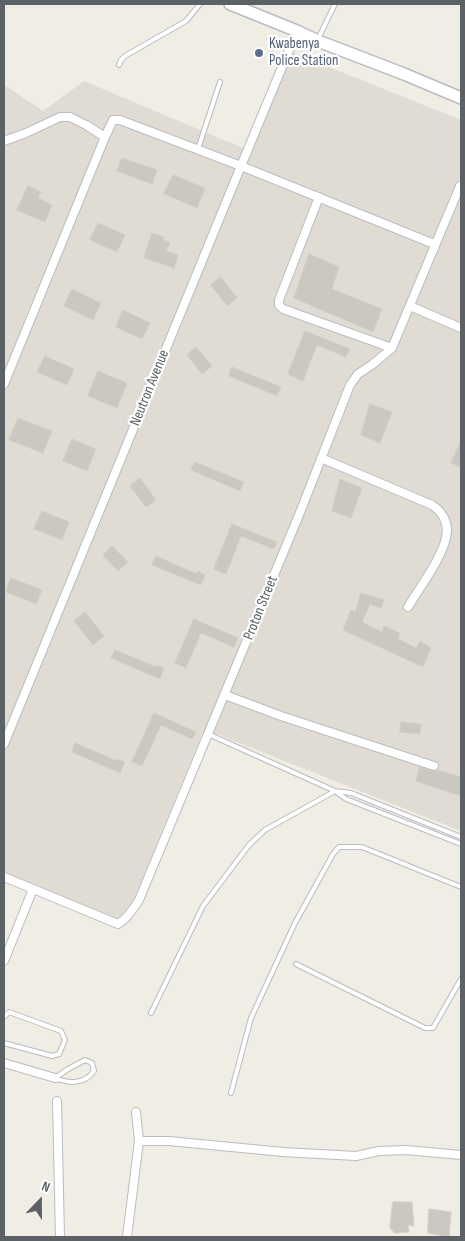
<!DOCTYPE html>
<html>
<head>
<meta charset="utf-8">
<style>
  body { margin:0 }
  #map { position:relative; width:465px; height:1241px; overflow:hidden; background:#f0ede4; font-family:"Sofia Sans Condensed",sans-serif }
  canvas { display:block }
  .frame { position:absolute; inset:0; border:5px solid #5c6166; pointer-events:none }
  .north { position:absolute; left:15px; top:1176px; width:50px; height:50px; -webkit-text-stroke:4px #fff; paint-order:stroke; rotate:22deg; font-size:14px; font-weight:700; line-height:20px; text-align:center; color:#5c6166 }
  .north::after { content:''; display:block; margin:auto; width:18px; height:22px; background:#5c6166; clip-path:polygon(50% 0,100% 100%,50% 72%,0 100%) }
</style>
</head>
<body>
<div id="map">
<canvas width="465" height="1241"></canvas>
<div class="frame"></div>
<div class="north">N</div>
</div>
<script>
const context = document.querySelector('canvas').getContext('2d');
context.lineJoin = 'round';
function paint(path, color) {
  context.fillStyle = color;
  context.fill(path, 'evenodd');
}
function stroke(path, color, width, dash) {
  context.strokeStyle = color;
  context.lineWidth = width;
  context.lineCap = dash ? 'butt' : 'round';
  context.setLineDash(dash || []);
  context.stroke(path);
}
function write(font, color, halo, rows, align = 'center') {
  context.font = font + ' "Sofia Sans Condensed",sans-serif';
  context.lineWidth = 4.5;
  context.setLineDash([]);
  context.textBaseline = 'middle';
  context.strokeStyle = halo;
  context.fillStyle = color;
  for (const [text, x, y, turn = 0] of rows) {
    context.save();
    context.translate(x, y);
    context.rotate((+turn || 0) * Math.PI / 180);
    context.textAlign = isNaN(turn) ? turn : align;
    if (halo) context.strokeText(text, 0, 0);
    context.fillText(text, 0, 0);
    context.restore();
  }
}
paint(new Path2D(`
  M284,49L461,120V831L204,729L131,906L124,918L117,922L4,877V85L43,111L84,81L245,149Z`), '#e0dcd3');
const building = new Path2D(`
  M122,158L157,170L152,184L117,171Z
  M173,175L205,188L197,208L164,194Z
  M28,186L41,192L38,198L52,205L45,222L17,210Z
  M98,223L125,235L117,252L90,240Z
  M152,233L164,237L163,240L170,242L166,251L178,255L174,268L144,258Z
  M309,254L339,267L332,289L382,309L373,332L294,298Z
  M221,277L237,298L227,306L211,285Z
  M72,289L101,303L93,320L64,306Z
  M123,310L150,323L142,339L116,327Z
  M305,331L350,349L346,357L317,345L303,381L288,374Z
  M196,347L212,366L202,374L187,355Z
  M45,356L74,369L67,385L37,372Z
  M232,367L281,387L277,396L229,376Z
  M98,371L127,383L117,408L88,396Z
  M370,404L392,412L380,443L361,435Z
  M18,418L52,431L43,453L9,440Z
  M72,439L96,449L87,471L63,461Z
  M461,441V467L451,463Z
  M195,462L244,482L240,491L191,470Z
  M140,478L156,500L146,507L130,486Z
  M340,479L362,488L351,518L332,511Z
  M42,511L69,522L62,540L34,529Z
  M232,524L277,542L274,549L241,536L226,574L214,569Z
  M112,546L128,562L118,571L103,555Z
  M156,556L197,574L198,571L205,575L201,585L152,565Z
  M11,578L42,590L36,604L6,592Z
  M361,593L384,600L381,608L370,604L362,622L382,632L384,626L400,633L398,639L416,648L420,641L431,648L423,667L343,630L351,610L355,612Z
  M85,612L104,636L93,645L74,621Z
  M194,619L238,638L234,647L201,633L186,668L175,663Z
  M115,650L156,667L157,665L164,668L160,679L111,658Z
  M154,713L196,732L192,739L161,725L142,766L132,762Z
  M401,722L421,724L420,734L400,732Z
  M75,743L117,761V759L125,762L120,773L72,752Z
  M420,767L433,771L438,770L461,777V796L416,781Z
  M393,1202H412L414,1226L408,1225L409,1232L394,1233L390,1227Z
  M429,1209L451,1212L449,1237L428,1233Z`);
paint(building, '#cbc8c1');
stroke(building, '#d5cfc2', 1);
const service = new Path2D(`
  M318,39L335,4
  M119,65L121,60L125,56L186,21L200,4
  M198,149L220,82
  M208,734L335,791L346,799L461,844
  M296,964L425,1028H433L461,979
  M151,1013L203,906L249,845L265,830L335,791L351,793L461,837
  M4,1017L9,1012L61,1031L65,1040L59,1054L52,1056L4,1043
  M85,1060L92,1063L94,1071C85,1084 69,1084 55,1078L68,1069Z
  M231,1093L251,1018L295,923L333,854L339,847H362L461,887`);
const minor = new Path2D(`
  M4,141L26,133L60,117H70L86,125L105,137
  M319,197L279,300V305L283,309L392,348
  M410,306L461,328
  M4,384L105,137L113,120H120L241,166L434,244
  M321,458L432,505C441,511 447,519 447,531C446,553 420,587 408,607
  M225,695L281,716L434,766
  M4,744L241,166L297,31
  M4,877L118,924C128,918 133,909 139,900L301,510L350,385L358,374L373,364L392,348L460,186
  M4,961L33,889
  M4,1063L55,1078
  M57,1101L60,1237
  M136,1112L139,1141
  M127,1237L139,1141H169L283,1152L356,1156L379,1151L406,1150L461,1155`);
const secondary = new Path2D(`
  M230,4L297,31L318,41L404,74L461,98`);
stroke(service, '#b9bcc1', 6);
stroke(minor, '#b9bcc1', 10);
stroke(secondary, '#b8bbc2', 14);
stroke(service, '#fff', 4);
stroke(minor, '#fff', 8);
stroke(secondary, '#fff', 11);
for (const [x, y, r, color] of [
  [259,53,5,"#5c6f8a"]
]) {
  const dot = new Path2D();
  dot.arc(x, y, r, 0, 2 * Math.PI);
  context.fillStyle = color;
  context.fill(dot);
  stroke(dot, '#fff', 2);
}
write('15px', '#4e5e75', '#fff', [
  ["Kwabenya",269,44],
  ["Police Station",269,61]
], 'left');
write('15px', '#5c6166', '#fff', [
  ["Neutron Avenue",150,388,-68],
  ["Proton Street",261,608,-68]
]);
</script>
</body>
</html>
